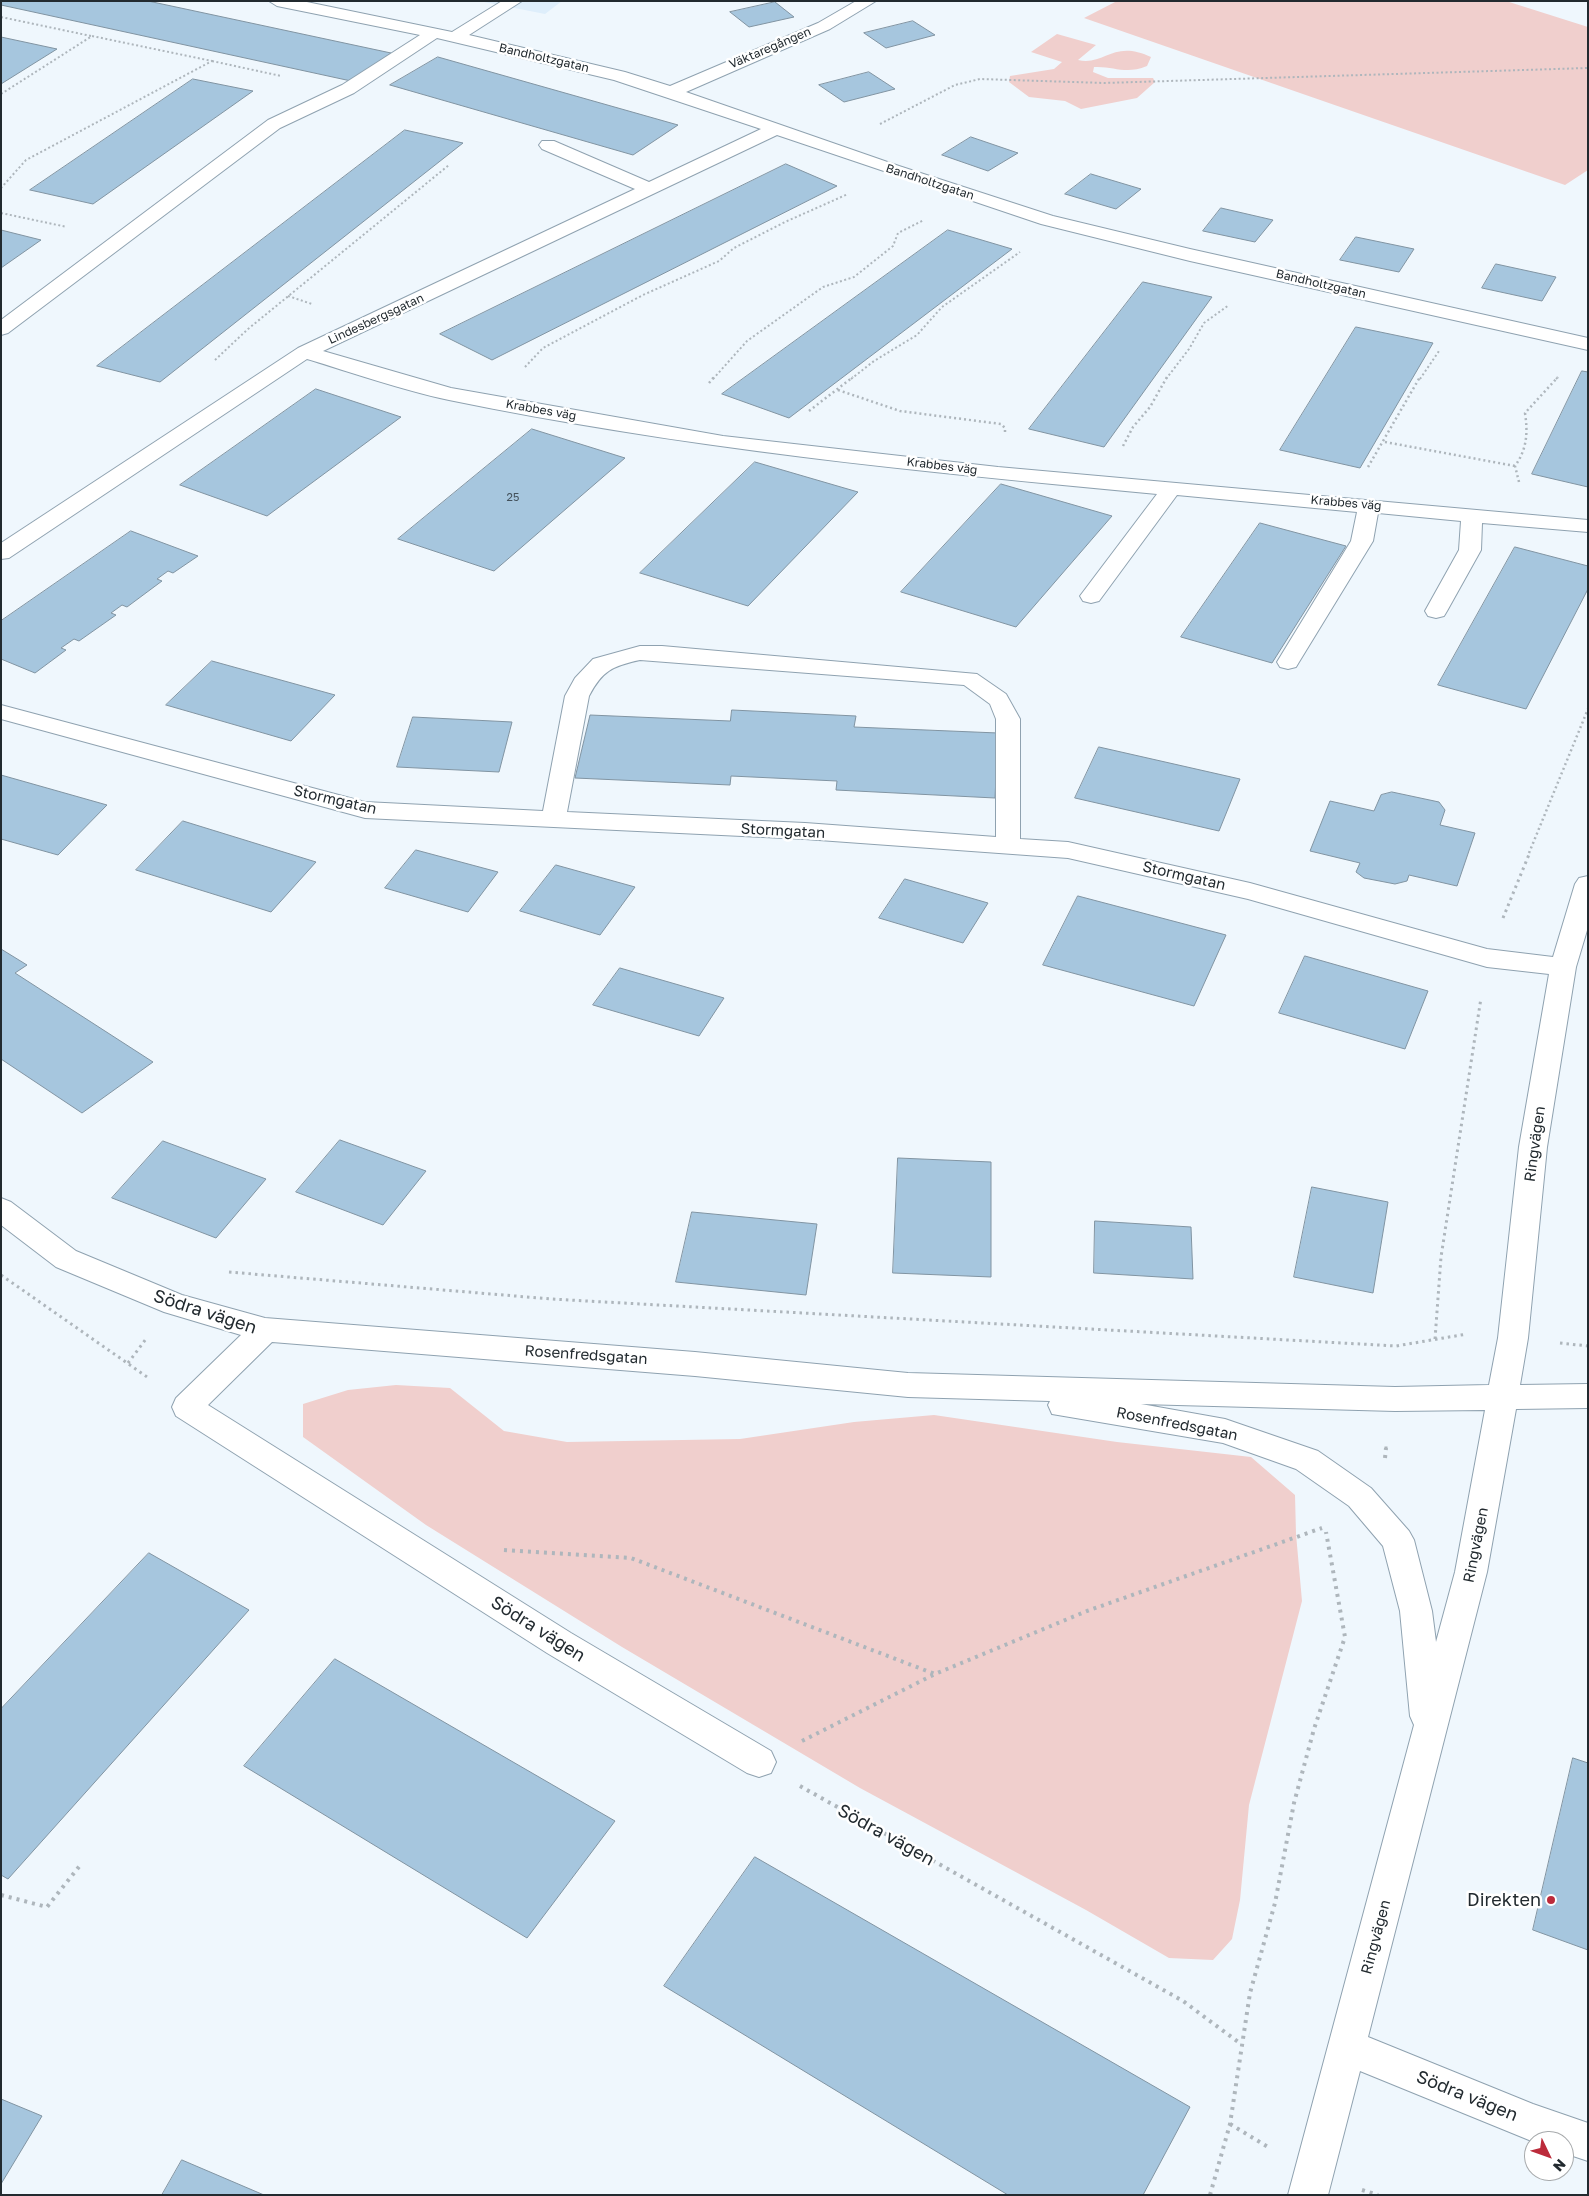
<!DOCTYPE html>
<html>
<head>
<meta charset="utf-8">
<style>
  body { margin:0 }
  #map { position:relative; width:1589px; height:2196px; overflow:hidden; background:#eff7fd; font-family:"Golos Text",sans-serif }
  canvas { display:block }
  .frame { position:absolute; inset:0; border:2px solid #222a2f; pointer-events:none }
  .north { position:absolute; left:1524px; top:2131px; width:50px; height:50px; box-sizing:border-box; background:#fff; border:1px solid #a7aaac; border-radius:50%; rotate:132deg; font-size:14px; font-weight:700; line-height:20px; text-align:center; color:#222a2f }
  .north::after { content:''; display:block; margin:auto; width:18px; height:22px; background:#bc2b3b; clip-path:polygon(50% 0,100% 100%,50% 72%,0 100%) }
</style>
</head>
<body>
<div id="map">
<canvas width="1589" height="2196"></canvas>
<div class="frame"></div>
<div class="north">N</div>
</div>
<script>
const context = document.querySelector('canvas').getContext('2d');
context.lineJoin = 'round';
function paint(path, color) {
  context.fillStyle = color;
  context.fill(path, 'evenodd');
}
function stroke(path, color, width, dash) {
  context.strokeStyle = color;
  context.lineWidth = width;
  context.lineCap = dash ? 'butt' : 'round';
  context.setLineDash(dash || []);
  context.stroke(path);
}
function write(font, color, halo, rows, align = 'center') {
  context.font = font + ' "Golos Text",sans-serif';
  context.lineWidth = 5;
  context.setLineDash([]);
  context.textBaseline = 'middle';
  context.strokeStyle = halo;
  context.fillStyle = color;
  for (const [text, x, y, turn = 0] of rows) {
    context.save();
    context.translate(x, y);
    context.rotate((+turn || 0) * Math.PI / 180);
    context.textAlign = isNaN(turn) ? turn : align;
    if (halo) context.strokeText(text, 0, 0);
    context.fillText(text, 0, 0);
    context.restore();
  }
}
paint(new Path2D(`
  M479,1H562L545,14Z`), '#deeefb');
paint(new Path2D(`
  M1117,1H1506L1588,27V170L1565,185L1084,18Z
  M1057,34L1096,45L1078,60C1105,66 1113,39 1151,57L1147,66C1125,75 1115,66 1094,67L1093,72L1108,78H1153L1155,82L1137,98L1081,109L1065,101L1029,97L1009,82L1010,76L1054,69L1062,62L1031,52Z
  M396,1385L450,1388L504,1431L567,1442L740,1439L854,1422L934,1415L1117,1442L1251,1457L1295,1495L1296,1534L1302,1601L1249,1805L1240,1900L1232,1939L1213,1960L1169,1958L1086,1910L860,1788L622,1647L426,1525L303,1437V1404L348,1390Z`), '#f0cfcd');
const building = new Path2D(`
  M1,1H148L391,53L351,81L1,5Z
  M775,2L794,17L749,27L730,12Z
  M913,21L935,35L886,48L864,33Z
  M1,37L57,49L1,84Z
  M438,57L678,125L633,155L390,85Z
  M869,72L895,89L844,102L819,85Z
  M193,79L253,91L93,204L30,190Z
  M405,130L463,143L160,382L97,366Z
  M971,137L1018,153L988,171L942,155Z
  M786,164L837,186L492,360L440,334Z
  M1091,174L1141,189L1116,209L1065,194Z
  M1221,208L1273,220L1255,242L1203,231Z
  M1,230L41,240L1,268Z
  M948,230L1012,249L789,418L722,394Z
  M1356,237L1414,249L1399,272L1340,260Z
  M1496,264L1556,277L1542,301L1482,288Z
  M1143,282L1212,297L1104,447L1029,429Z
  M1356,327L1433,343L1360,468L1280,450Z
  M1582,371L1588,372V487L1532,474Z
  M316,389L401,417L267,516L180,485Z
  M532,429L625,458L494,571L398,539Z
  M755,462L858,492L748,606L640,573Z
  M1001,484L1112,516L1016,627L901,592Z
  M1260,523L1346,546L1272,663L1181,637Z
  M131,531L198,556L173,573L168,571L157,579L162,581L127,607L122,605L111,613L116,615L79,641L74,639L61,648L66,650L35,673L1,659V621Z
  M1515,547L1588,566V589L1526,709L1438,685Z
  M212,661L335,695L291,741L166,705Z
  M732,710L856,716L854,727L998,733L995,798L836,790L837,781L731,776L730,785L575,778L590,715L730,721Z
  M413,717L512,722L499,772L397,767Z
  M1099,747L1240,779L1219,831L1075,798Z
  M1,775L107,805L58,855L1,839Z
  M1392,792L1439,802L1445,810L1440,825L1475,833L1457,886L1409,875L1407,881L1395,884L1364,878L1356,872L1360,863L1310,851L1330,801L1374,811L1381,795Z
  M183,821L316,862L271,912L136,870Z
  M416,850L498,872L468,912L385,888Z
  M556,865L635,887L600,935L520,911Z
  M905,879L988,903L963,943L879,918Z
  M1078,896L1226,935L1194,1006L1043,965Z
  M1,949L27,965L15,973L153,1062L82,1113L1,1059Z
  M1305,956L1428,991L1405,1049L1279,1013Z
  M620,968L724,998L699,1036L593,1005Z
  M340,1140L426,1171L383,1225L296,1192Z
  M163,1141L266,1179L216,1238L112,1198Z
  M898,1158L991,1162V1277L893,1273Z
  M1312,1187L1388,1202L1373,1293L1294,1277Z
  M692,1212L817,1224L806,1295L676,1282Z
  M1095,1221L1191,1227L1193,1279L1094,1273Z
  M149,1553L249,1610L8,1879L1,1875V1709Z
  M335,1659L615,1821L527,1938L244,1766Z
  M1573,1758L1588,1763V1950L1533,1930Z
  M755,1857L1190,2107L1143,2195H1008L664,1986Z
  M1,2099L42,2116L1,2184Z
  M182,2160L264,2195H162Z`);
paint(building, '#a6c6de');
stroke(building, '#8194a2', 1);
const minor = new Path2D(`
  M269,1H302L452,32L502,1H522L469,35L625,72L670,86L818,23L856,1H876L830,29L686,92L899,166L1053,216L1190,249L1588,338V350L1190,261L1041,224L777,135L323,351L451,388L723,436L998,467L1588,520V532L1482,523L1481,550L1447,611L1444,616L1436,618L1428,616L1425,611L1459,550L1461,521L1378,513L1373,541L1299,662L1296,667L1288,669L1280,667L1277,662L1351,541L1357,512L1177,495L1099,601L1091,603L1083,601L1080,596L1157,494C920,472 682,448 449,400C401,390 354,373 307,359L9,558L1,559V543L298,348L635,189L542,149L539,145L542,141H554L649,182L761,129L614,80L437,38L354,93L280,128L8,333L1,335V320L268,120L342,85L420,35L277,6Z
  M640,646H662L977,674L1006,694L1020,719V839L1068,842L1250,883L1487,949L1553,957L1575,884L1579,878L1588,876V927L1576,967L1547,1147L1528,1338L1520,1385L1588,1384V1408L1516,1409L1487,1572L1368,2037L1533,2104L1588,2123V2161L1564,2153V2141L1534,2142L1360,2071L1328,2195H1288L1414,1725L1410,1716L1400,1611L1383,1546L1349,1506L1296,1469L1223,1443L1052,1414L1048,1405L1050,1401L908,1397L695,1376L272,1342L208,1405L571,1633L771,1751L776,1762L771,1773L759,1777L747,1773L547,1653L176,1416L172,1407L176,1398L241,1335L164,1312L56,1267L1,1225V1198L11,1202L76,1251L182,1295L265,1318L695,1352L908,1373L1395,1387L1489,1385L1498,1338L1519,1147L1549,974L1487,967L1248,899L1068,858L805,839L365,818L1,719V705L365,802L543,811L565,696L575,678L593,659ZM640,660L964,685L990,704L996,719V837L805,823L567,812L589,696C602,671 612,666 640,660ZM1141,1404L1395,1411L1485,1410L1455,1572L1436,1642L1432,1611L1414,1540L1409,1531L1371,1488L1318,1451L1225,1419Z`);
stroke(minor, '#8fa2b0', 2);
stroke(new Path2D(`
  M1,17L91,36
  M212,61L281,76
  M1,94L92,36L212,61L26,160L1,188
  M880,124L955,85L980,79L1104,83L1588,68
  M1,213L67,227
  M288,296L312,304
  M215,360L248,329L449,165
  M525,367L543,348L643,295L719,261L734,248L785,222L848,194
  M713,379L747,341L823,287L854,277L893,246L898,233L924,220
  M851,379L874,361L917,335L942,307L1020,252
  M1166,379L1189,349L1204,323L1229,305
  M1420,379L1439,351
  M1556,379L1558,377`), '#aeb6bc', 2, [2, 2.5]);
stroke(new Path2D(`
  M709,383L714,377
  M838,390L900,411L1001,424L1005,428V435
  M809,411L853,377
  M1385,442L1515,466
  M1123,446L1133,427L1150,407L1167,377
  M1368,467L1420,377
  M1519,482L1515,466C1527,449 1528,433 1525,413L1558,377
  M1529,853L1588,709`), '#aeb6bc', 2.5, [2, 3]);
stroke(new Path2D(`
  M1503,918L1530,852
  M229,1272L551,1299L1396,1346L1467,1334
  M1,1275L150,1379
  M1435,1339L1441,1257L1481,998
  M1560,1343L1588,1346
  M128,1363L146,1339
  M1386,1449V1444`), '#aeb6bc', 3, [2.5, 4]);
stroke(new Path2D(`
  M1385,1458L1386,1448
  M504,1550L631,1558L935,1674L1087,1611L1322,1528
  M802,1741L935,1674
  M800,1786L1183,2001L1241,2044
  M1,1895L47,1907L82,1863
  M1230,2124L1268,2147
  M1362,2190L1378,2195
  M1210,2195L1230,2124L1250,1993L1275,1903L1294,1803L1314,1729L1345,1637L1326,1532`), '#aeb6bc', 4, [3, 5]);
paint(minor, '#fff');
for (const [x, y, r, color] of [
  [1551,1900,5,"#bc2b3b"]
]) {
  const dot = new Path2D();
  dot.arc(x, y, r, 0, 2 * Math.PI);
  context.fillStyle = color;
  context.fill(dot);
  stroke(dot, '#fff', 2);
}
write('11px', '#43515b', null, [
  ["25",513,498]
]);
write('12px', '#222a2f', '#fff', [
  ["Väktaregången",770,48,-23],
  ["Bandholtzgatan",544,58,13],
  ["Bandholtzgatan",930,182,18],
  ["Bandholtzgatan",1321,284,13],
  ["Lindesbergsgatan",376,319,-25],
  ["Krabbes väg",541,410,10],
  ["Krabbes väg",942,466,7],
  ["Krabbes väg",1346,503,5]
]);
write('15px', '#222a2f', '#fff', [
  ["Stormgatan",335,800,13],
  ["Stormgatan",783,831,3],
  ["Stormgatan",1184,876,13],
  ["Ringvägen",1535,1144,-82],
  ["Rosenfredsgatan",586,1355,4],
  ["Rosenfredsgatan",1177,1424,11],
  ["Ringvägen",1476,1545,-79],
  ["Ringvägen",1376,1937,-75]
]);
write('18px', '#222a2f', '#fff', [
  ["Södra vägen",205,1312,18],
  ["Södra vägen",538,1629,32],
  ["Södra vägen",886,1835,29],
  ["Södra vägen",1467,2096,22]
]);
write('18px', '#222a2f', '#fff', [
  ["Direkten",1541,1900]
], 'right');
</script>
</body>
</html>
